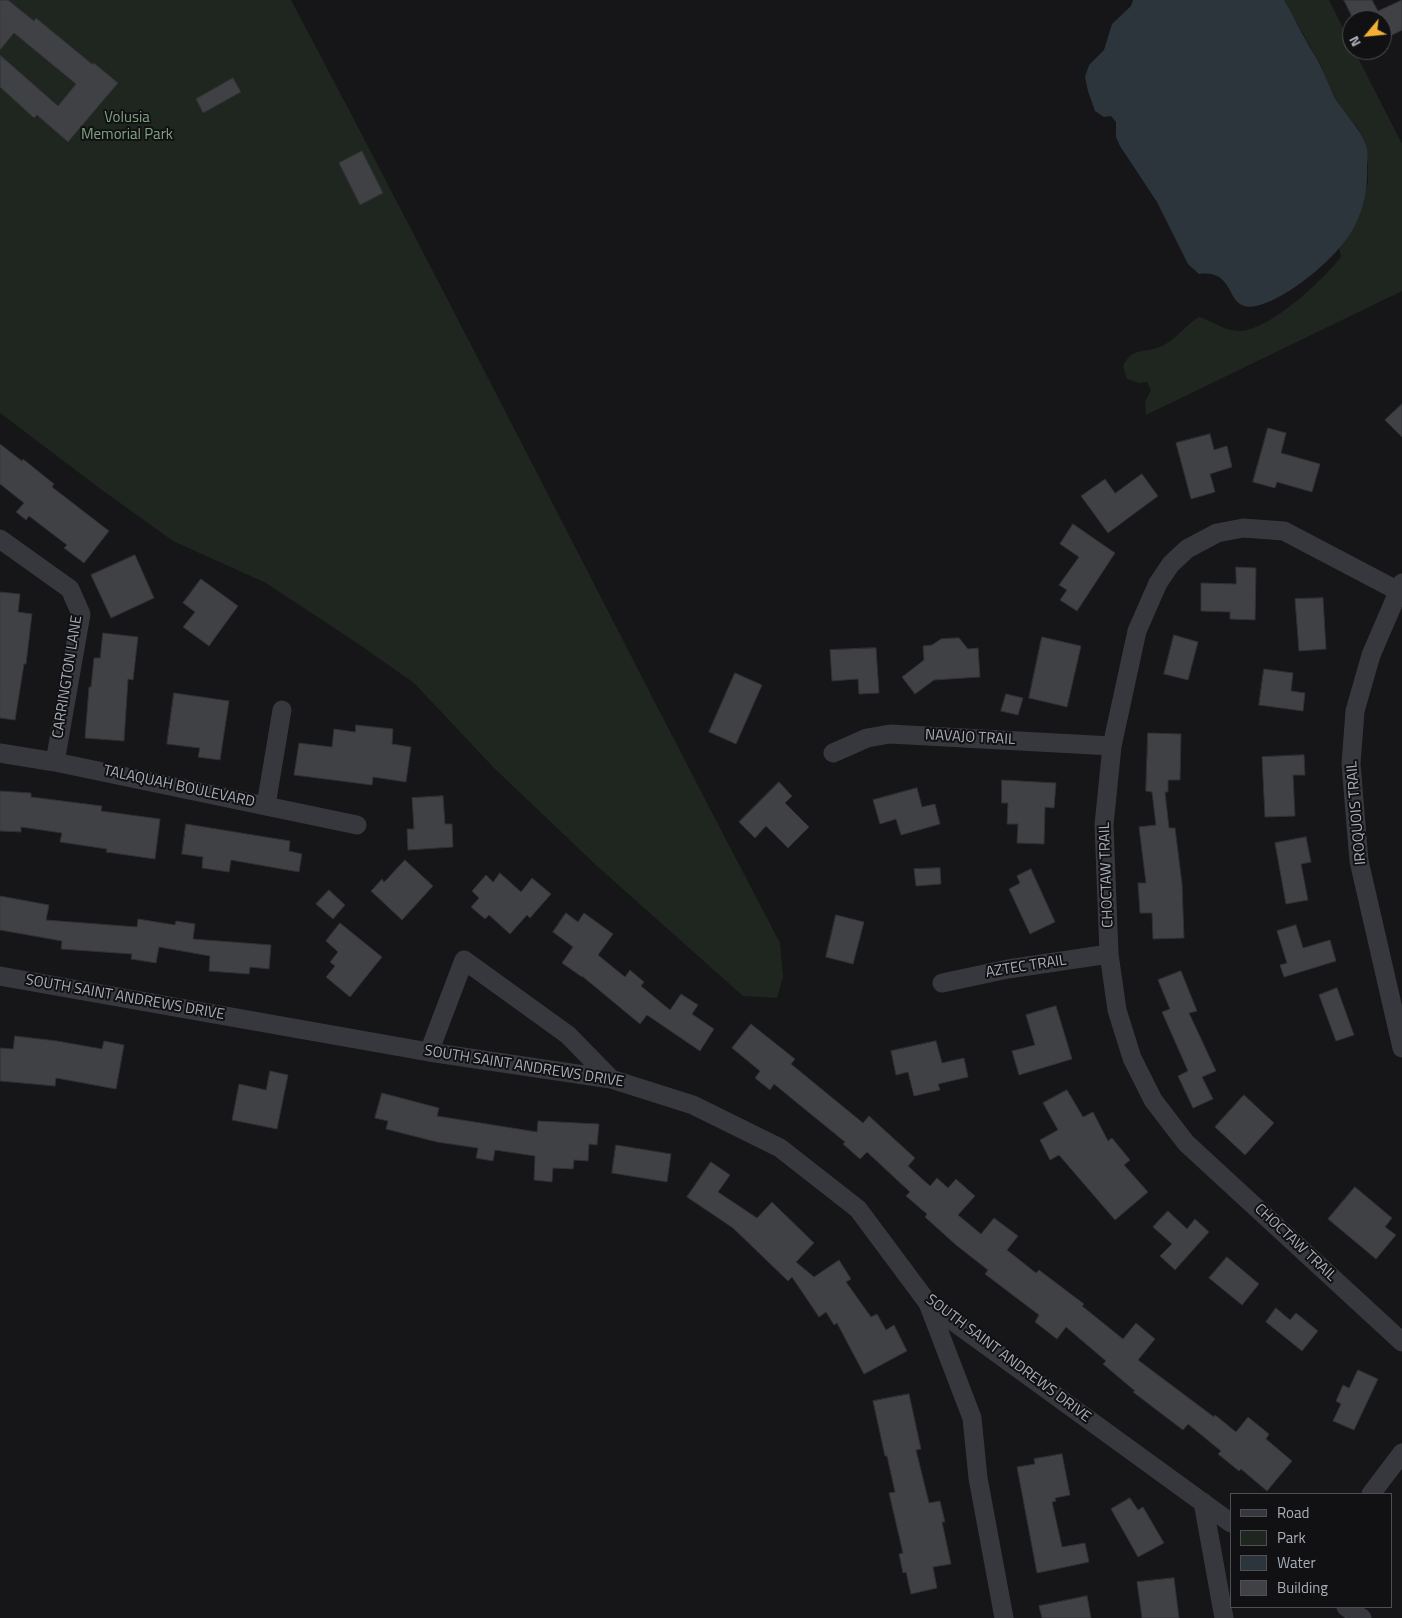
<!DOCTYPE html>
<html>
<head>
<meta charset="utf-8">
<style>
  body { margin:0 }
  #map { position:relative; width:1402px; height:1618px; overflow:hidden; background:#161618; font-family:"Titillium Web",sans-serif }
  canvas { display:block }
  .legend { position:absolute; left:1230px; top:1493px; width:162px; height:115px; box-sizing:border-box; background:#111113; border:1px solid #4d4f55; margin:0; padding:6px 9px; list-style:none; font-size:15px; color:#a8adb8 }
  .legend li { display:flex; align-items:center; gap:10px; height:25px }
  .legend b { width:25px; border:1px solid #4d4f55 }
  .north { position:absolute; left:1342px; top:10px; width:50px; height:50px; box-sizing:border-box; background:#111113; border:1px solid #4d4f55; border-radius:50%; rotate:242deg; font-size:14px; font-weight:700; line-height:20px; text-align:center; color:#a8adb8 }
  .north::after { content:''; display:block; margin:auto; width:18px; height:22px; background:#f2b134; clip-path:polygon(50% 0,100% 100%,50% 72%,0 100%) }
</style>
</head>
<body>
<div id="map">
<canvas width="1402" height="1618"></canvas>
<ul class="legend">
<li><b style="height:6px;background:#37383d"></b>Road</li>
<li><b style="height:14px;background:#1e261f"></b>Park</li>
<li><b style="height:14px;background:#2c353c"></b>Water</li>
<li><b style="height:14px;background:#404145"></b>Building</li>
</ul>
<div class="north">N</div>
</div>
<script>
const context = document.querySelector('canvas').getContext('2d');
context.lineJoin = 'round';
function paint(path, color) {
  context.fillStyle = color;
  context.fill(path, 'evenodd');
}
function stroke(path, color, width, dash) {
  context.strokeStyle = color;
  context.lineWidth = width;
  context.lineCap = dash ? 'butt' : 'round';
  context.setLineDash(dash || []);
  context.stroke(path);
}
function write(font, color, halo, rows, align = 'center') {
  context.font = font + ' "Titillium Web",sans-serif';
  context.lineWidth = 4;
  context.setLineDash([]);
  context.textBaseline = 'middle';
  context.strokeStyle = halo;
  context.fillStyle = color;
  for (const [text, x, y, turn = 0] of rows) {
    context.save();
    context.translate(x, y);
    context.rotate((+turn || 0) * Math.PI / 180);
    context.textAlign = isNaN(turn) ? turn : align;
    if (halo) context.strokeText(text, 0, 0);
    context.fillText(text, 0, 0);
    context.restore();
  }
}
paint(new Path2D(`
  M0,0H291C457,313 616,630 780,943L783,977L777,998L743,996L597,866L494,768L414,683L357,643L266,583L173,541L102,490L0,413Z
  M1284,0H1329L1352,46V50H1354L1402,144V291L1146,415L1145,402L1151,390L1147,382L1139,383L1127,379L1123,366C1132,346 1145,354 1162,346C1177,339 1185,325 1199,317C1214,321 1224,331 1239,331C1269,331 1323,280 1341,257L1339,248L1356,223L1368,182L1367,147L1357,127L1340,106L1328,84L1320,64Z`), '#1e261f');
paint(new Path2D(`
  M1133,0H1284C1293,14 1299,29 1308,44C1311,50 1316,56 1319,63C1325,75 1329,86 1335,98C1345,114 1359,127 1366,145C1369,152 1367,161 1367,168C1368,186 1364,207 1356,223C1343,254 1288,299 1256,306C1223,313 1239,269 1199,274L1188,264L1157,202L1120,146L1116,137V122L1111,116L1104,117L1095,111L1088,91L1085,77L1089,65L1104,50L1112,24L1131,6Z`), '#2c353c');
const building = new Path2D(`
  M0,0H8L34,21L36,18L92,64L94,63L118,83L68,142L37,115L34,118L0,87V55L58,106L76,84L14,33L0,50Z
  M1344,0H1372L1378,11L1402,0V30L1382,40V20H1354Z
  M233,78L241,92L203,113L196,99Z
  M362,151L383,193L360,205L339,163Z
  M1402,404V437L1385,420Z
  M1268,428L1286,433L1281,453L1320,464L1312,492L1277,482L1275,488L1253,482Z
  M1210,434L1214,450L1227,446L1232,467L1210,474L1215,492L1191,499L1176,443Z
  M0,444L22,461L23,459L54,484L52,487L109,531L84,563L64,548L67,545L29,516L26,520L16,512L24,503L0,484Z
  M1142,474L1158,496L1108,533L1081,496L1105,479L1115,493Z
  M1073,524L1115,553L1077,611L1060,600L1067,590L1059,585L1079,557L1060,544Z
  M135,555L154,598L111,618L91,575Z
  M1236,567L1256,568L1255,620L1230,619V612L1201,611V583L1236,584Z
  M201,579L238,606L209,646L183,627L195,612L183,603Z
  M0,592L20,594L18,612L32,614L26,664H24L15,720L0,718Z
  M1323,598L1326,649L1299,651L1295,599Z
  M103,633L138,637L133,680L128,679L124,741L85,738L89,687H91L94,658H100Z
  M1174,635L1198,642L1188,680L1164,674Z
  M1042,637L1081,646L1067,707L1029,698Z
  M959,638L968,649L978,648L980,677L934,680L915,694L902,677L924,660L923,646L932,645L941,639Z
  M876,648L879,693L859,694L858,679L832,681L830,650Z
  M1264,669L1293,673L1291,691L1305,693L1303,711L1259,705Z
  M735,673L762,685L736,744L709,732Z
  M174,693L229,701L220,760L198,757L200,748L167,744Z
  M1006,694L1023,698L1018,715L1001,711Z
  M356,725L393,729L392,744L411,747L406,782L373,777L372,785L294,775L299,743L332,747L334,729L355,732Z
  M1148,733L1181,734L1180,780H1168V792H1165L1169,828H1175L1182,884L1184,938L1153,939L1152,913H1140L1138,883H1146L1139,827L1156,825L1152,792L1146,791Z
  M1304,755L1305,775H1293L1295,816L1265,817L1262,757Z
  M1002,780L1056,783L1054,808L1045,807L1044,844L1017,843L1018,824H1007L1008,803H1002Z
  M779,782L792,796L785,803L809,827L788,848L766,826L755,838L739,822Z
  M917,788L922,807L935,804L940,824L901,835L896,819L880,824L873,800Z
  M0,791L31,793V797L102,806L101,811L160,819L155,859L106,852L107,849L60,842L62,833L21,827V832L0,831Z
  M443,796L445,824H452L453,847L408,850L407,829H414L412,798Z
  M186,824L290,841L289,851L302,854L299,872L231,860L229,872L202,868L203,857L182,854Z
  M1306,837L1311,862L1301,864L1308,900L1286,904L1275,843Z
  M405,860L433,886L402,920L371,891L382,879L384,882Z
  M940,868L941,884L916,886L914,869Z
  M1031,869L1055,922L1030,934L1009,889L1020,883L1017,876Z
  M500,873L521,892L532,878L551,894L530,918L527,915L510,934L489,915L485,919L471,907L479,898L472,891L486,875L493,882Z
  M329,890L345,905L333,919L316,904Z
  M0,896L49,905L46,920L137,927L138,919L175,925L176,921L195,924L193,939L271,945L269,969L250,967L249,974L209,971L210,956L159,947L156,963L131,959L132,954L61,949L62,941L0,930Z
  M566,913L578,922L584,913L613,934L598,955L625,977L630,970L644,982L641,986L670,1010L681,994L698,1005L692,1014L714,1029L700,1051L647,1015L640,1024L582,976V977L562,963L573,947L553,932Z
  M836,915L864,922L853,964L826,957Z
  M340,923L382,957L350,997L326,977L335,966L330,962L338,952L326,941Z
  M1296,925L1303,948L1330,940L1336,961L1284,977L1280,965L1287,963L1277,931Z
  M1181,971L1197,1011L1189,1013L1216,1071L1202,1077L1213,1099L1193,1108L1178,1076L1188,1071L1162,1012L1170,1009L1158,980Z
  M1337,988L1354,1035L1336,1041L1319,995Z
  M1056,1006L1072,1059L1019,1075L1012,1051L1035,1045L1026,1015Z
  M751,1024L795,1059L791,1064L863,1123L869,1116L915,1158L908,1166L930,1186L937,1178L948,1188L956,1179L975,1196L958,1215L981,1234L994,1218L1018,1236L1007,1250L1036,1273L1039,1270L1084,1304L1082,1306L1123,1339L1136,1323L1155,1339L1138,1360L1214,1417L1215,1415L1236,1432L1248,1417L1269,1434L1266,1439L1292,1461L1267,1491L1241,1469L1239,1471L1218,1454L1221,1451L1188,1424L1183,1430L1133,1392L1135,1391L1103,1364L1106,1361L1066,1327L1057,1339L1035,1322L1039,1315L985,1274L988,1270L956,1245L925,1217L927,1214L906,1196L910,1192L867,1152L860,1159L843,1144L845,1142L774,1084L770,1090L755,1078L760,1071L732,1048Z
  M15,1036L57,1041L102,1049L104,1041L124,1045L116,1089L56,1078L55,1086L0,1081V1048L13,1049Z
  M936,1041L942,1063L964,1058L968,1077L938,1084L940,1090L914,1096L908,1072L896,1075L891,1051Z
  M270,1071L288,1075L277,1129L232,1120L239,1084L266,1090Z
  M1067,1090L1083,1117L1093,1112L1108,1141L1112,1138L1130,1160L1124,1165L1148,1192L1115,1220L1059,1155L1050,1160L1040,1140L1058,1130L1043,1103Z
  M382,1093L439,1108L437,1116L537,1132L538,1121L599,1124L597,1145L589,1144L588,1161L574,1160L573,1169L553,1168L552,1182L534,1180L535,1156L495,1150L493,1161L476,1158L478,1148L437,1142L386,1129L388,1121L375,1118Z
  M1244,1095L1274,1123L1245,1155L1215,1127Z
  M616,1145L671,1154L667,1182L612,1173Z
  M711,1162L730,1175L718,1192L757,1218L772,1202L814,1243L796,1262L814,1277L839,1260L851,1279L846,1282L871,1317L877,1314L886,1330L894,1325L907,1351L864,1374L837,1323L834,1325L826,1312L819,1317L792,1277L788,1281L733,1228L687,1197Z
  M1355,1187L1392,1218L1385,1227L1396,1235L1376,1259L1328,1219Z
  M1168,1211L1187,1229L1195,1219L1209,1232L1175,1270L1160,1256L1172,1244L1153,1227Z
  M1227,1257L1259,1284L1242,1305L1209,1278Z
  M1276,1308L1290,1320L1296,1313L1318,1331L1302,1351L1266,1322Z
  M1358,1370L1378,1379L1354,1430L1333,1421L1341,1404L1336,1401L1343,1385L1349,1388Z
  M909,1394L921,1449L916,1450L929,1503L940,1501L945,1522H942L951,1564L933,1567L937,1588L911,1594L906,1572L903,1573L899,1554L903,1553L889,1493L895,1492L887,1456H885L873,1401Z
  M1062,1454L1070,1495L1055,1498L1056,1501L1052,1502L1062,1547L1085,1543L1089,1562L1037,1573L1017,1467L1035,1464L1034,1459Z
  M1130,1498L1138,1510L1143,1507L1164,1543L1138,1557L1111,1509Z
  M1174,1578L1179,1618H1142L1137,1582Z
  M1087,1596L1091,1618H1042L1039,1606Z`);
paint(building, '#404145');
stroke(building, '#303034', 1);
stroke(new Path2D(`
  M0,539L70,589L81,614L55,762
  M1402,583L1371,655L1355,711L1351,764L1359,861L1402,1048
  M1402,593L1284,531L1243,528L1217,533L1187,549L1171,564L1158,583L1137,631L1112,746L1104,825L1109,954L1117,1010L1132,1058L1153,1100L1186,1143L1402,1342
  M0,753L55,762L357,825
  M833,753L867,738L890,734L1112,746
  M266,805L282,710
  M0,976L429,1052L611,1079L693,1105L780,1148L858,1209L928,1303L1231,1523
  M942,983L1008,969L1109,954
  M429,1052L464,960L568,1035L611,1079
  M928,1303L972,1418L978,1478L1004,1618
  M1371,1494L1402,1453
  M1203,1502L1224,1618
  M1346,1607L1362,1618`), '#37383d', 19);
write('15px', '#7fa381', '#111113', [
  ["Volusia",127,118],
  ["Memorial Park",127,135]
]);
write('15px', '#a8adb8', '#111113', [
  ["CARRINGTON LANE",68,677,-81],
  ["NAVAJO TRAIL",970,738,3],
  ["TALAQUAH BOULEVARD",179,787,12],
  ["IROQUOIS TRAIL",1357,813,-95],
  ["CHOCTAW TRAIL",1107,875,-92],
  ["AZTEC TRAIL",1026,967,-9],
  ["SOUTH SAINT ANDREWS DRIVE",125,998,10],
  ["SOUTH SAINT ANDREWS DRIVE",524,1067,9],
  ["CHOCTAW TRAIL",1295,1243,43],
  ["SOUTH SAINT ANDREWS DRIVE",1008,1359,37]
]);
</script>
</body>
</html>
